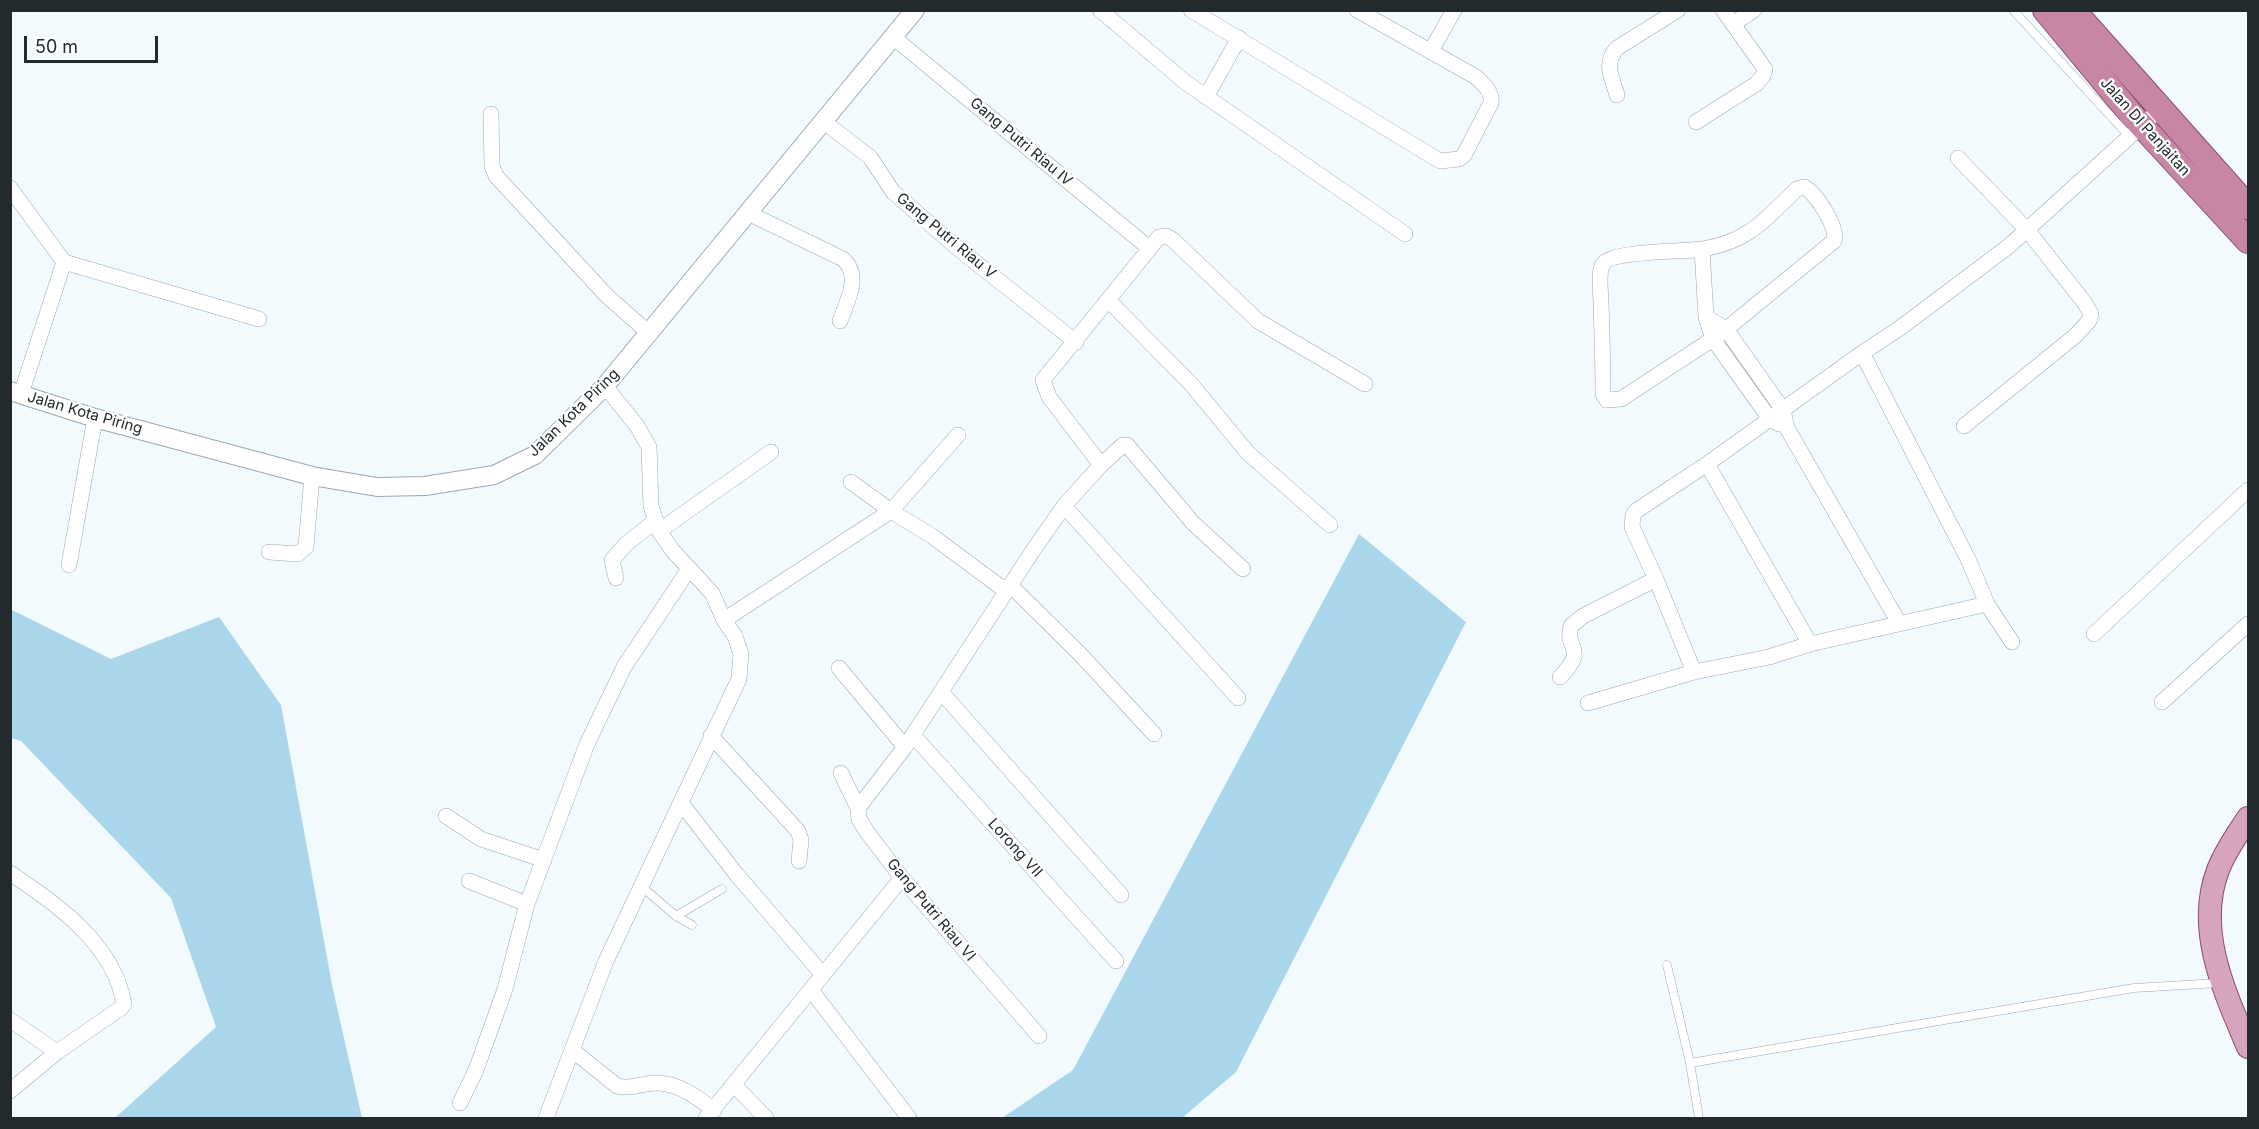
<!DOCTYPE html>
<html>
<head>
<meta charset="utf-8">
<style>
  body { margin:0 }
  #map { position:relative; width:2259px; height:1129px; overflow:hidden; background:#f3fafd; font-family:Inter,sans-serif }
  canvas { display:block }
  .frame { position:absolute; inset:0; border:12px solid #232a2d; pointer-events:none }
  .scale { position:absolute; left:24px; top:36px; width:134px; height:27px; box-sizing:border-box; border:3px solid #232a2d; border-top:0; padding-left:8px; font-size:18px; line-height:21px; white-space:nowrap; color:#232a2d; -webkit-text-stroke:4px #fff; paint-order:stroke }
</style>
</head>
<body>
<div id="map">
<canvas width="2259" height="1129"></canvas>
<div class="frame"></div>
<div class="scale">50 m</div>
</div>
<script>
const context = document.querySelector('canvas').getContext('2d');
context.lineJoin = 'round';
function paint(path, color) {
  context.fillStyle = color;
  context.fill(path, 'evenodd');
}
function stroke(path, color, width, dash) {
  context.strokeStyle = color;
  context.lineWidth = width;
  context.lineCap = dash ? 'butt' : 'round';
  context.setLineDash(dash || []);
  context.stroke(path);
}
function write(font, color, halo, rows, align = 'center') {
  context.font = font + ' Inter,sans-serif';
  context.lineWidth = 4.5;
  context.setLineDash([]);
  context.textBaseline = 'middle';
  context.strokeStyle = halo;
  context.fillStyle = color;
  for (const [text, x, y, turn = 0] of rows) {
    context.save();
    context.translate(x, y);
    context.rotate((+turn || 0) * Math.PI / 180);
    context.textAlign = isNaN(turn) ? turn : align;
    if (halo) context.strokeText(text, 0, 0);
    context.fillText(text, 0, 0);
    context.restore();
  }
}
paint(new Path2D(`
  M1359,534L1466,622L1236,1072L1182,1118H1002L1073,1070Z
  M10,609L111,659L219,617L281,705L332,985L362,1118H115L216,1027L171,898L21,741L11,738Z`), '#a9d6eb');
const service = new Path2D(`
  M2013,10L2129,136
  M641,886L676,916L692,925
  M676,916L722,889
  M1667,965L1690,1063
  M1699,1118L1690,1063L2134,988L2219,983`);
const minor = new Path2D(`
  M1100,10L1185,82L1405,234
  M1191,10L1440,161L1459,159L1464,155L1491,103C1493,92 1483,84 1476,77L1357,10
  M1723,10L1733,24L1754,10
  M893,37L1149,248
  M1431,51L1454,10
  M1617,95C1612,77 1603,64 1617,48L1678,10
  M1206,97L1239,38
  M491,114L492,166L496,176L607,296L650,334
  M824,122L870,157L893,192L960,250L1076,342
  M1696,122L1756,84L1763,76L1765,69L1733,24
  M1958,158L2028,231L2084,302L2091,314L2089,321L2075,336L1964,426
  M1804,187C1816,193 1839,228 1834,241L1719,335L1621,399L1607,400L1603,394C1603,364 1602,333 1601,303C1601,292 1598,276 1602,266C1607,250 1685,252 1703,249C1750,241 1764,220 1797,189Z
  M10,188L64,262
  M748,213L843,259C862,276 847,301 840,321
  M1702,249L1706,317L1713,339L1770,419L1779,424
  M1108,300L1191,384L1248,453L1330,525
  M1706,317L1726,329L1783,410L1787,428L1899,623
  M21,394L64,262L259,319
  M1707,464L1810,644
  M1101,465L1123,445H1127L1193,523L1243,569
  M851,482L891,511L932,536L1006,591
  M1064,506L1238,698
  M659,531L771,452
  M269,552L298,554L306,547L312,476
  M69,565L95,418
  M616,578L612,560L626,544L654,522
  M1010,585L1080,654L1154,734
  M1987,604L2012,642
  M724,620L891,511L958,435
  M2094,634L2248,490
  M839,668L905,747
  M1694,672L1656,579L1632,527L1633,515L1636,511L1707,464L1862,353L1900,328L2009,246L2160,109
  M1560,677C1589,647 1564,650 1571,626L1583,616L1656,579
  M942,693L1121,895
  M2162,702L2248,624
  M1588,703L1694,672L1769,657L1810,644L1987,604L1969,561L1862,353
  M913,735L1116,961
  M711,736L798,831L801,840L799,861
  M841,773L858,808L859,819L867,832L902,878L1039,1036
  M681,803L737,875L823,975
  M858,808L905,747L1032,552L1064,506L1101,465L1049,397L1043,380L1159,237L1166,236L1173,240L1258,321L1365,384
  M446,816L481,839L544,860
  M10,873C57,904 114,944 124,1004L121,1008L57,1052L10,1091
  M469,881L527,904
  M811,990L909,1118
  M10,1020L57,1052
  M572,1050L617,1086C631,1090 645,1082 659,1083C680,1084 698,1098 714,1110
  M734,1085L766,1118
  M460,1103L476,1070L505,989L527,904L587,744L624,667L689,569
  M546,1118L606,961L731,696L739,679L741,654L735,636L724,620L712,593L673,551L659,531L651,506L649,447L637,426L605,386
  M706,1118L902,878`);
const tertiary = new Path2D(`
  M10,391L95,418L312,476L377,487L425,486L494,475L535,455L605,386L915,10`);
const primary = new Path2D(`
  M2248,818C2237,835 2225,851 2218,870C2195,930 2225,993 2248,1047`);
const trunk = new Path2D(`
  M2045,10L2131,114L2248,241
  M2073,10L2248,207`);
stroke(service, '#99a9b1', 9);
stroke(minor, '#99a9b1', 16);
stroke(tertiary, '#99a9b1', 20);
stroke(primary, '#85526d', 24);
stroke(trunk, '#85526d', 26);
stroke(service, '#fff', 8);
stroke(minor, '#fff', 15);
stroke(tertiary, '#fff', 18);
stroke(primary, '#d6a4bc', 22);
stroke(trunk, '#c886a6', 24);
write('15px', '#232a2d', '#fff', [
  ["Jalan DI Panjaitan",2145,127,48],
  ["Gang Putri Riau IV",1021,142,40],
  ["Gang Putri Riau V",946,236,40],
  ["Jalan Kota Piring",85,413,16],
  ["Jalan Kota Piring",574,413,-44],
  ["Lorong VII",1015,848,48],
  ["Gang Putri Riau VI",931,910,50]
]);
</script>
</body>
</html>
